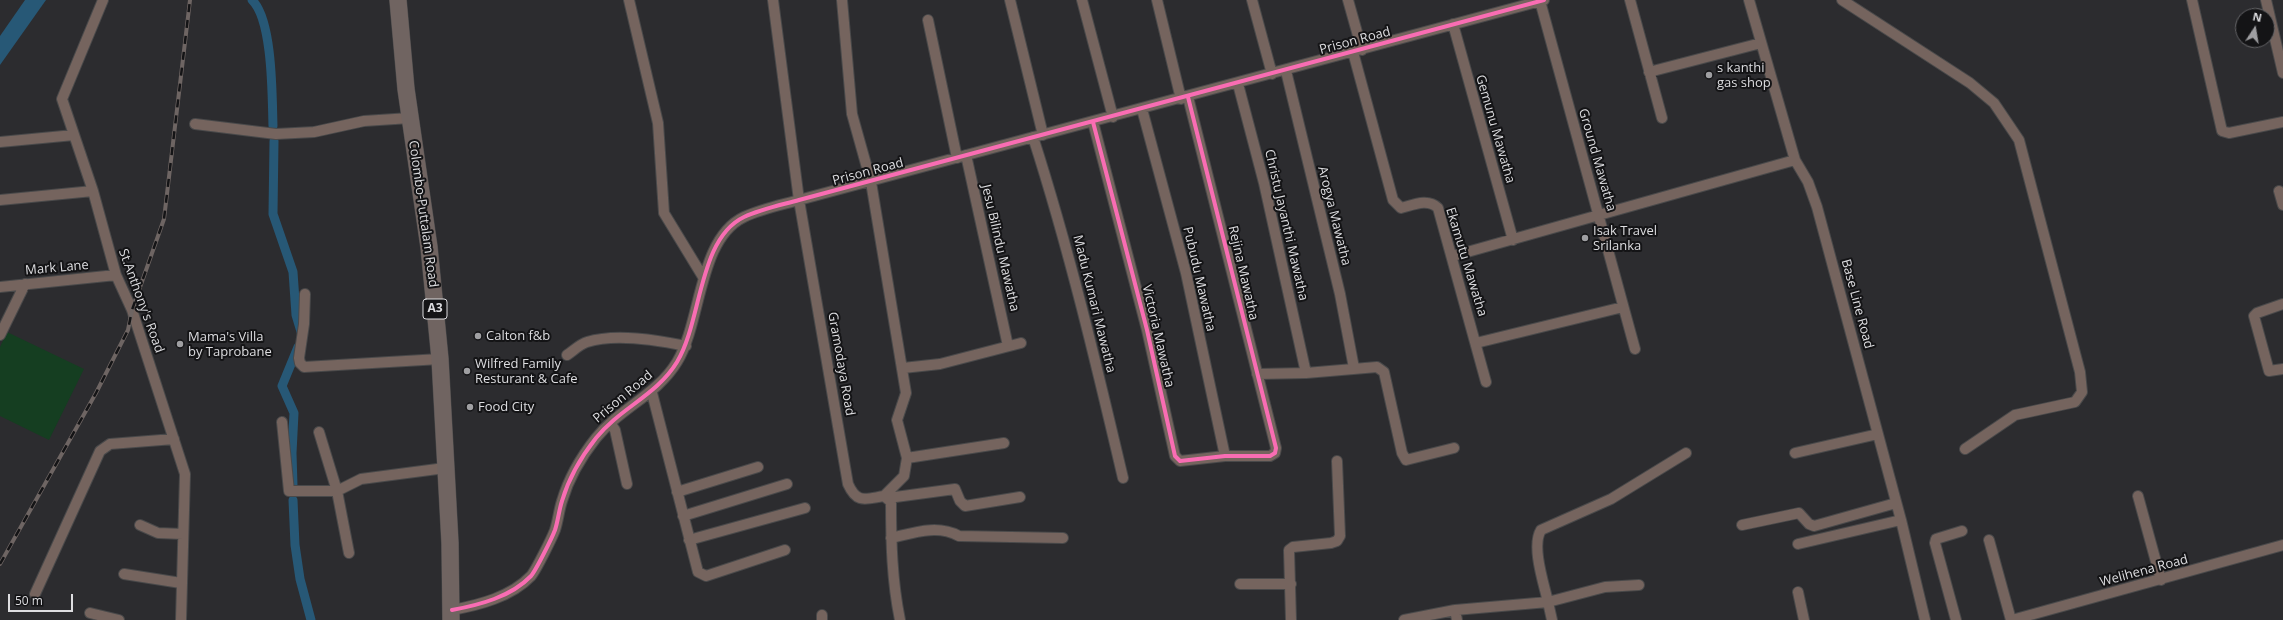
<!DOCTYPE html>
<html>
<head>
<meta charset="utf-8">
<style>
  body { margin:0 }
  #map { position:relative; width:2283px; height:620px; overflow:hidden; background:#2c2c2f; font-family:"Open Sans",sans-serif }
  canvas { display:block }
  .north { position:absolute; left:2235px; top:8px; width:40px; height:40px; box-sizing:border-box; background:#141416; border:1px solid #646467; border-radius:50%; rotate:12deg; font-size:11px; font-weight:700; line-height:16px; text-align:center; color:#dddde0 }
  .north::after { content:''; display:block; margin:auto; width:14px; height:18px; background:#9f9fa2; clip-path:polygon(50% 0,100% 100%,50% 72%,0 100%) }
  .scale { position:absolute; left:8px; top:594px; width:65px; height:18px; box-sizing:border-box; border:2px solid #dddde0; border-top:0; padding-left:5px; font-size:12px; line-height:14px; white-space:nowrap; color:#dddde0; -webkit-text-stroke:3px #141416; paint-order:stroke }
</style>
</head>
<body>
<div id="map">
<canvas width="2283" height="620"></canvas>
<div class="north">N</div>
<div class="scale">50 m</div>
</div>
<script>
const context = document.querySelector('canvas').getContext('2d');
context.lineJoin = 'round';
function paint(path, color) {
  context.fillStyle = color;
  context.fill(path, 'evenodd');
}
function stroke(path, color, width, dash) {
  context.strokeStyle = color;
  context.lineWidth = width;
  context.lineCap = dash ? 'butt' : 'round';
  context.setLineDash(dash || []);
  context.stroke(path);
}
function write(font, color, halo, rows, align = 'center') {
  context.font = font + ' "Open Sans",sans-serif';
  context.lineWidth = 4;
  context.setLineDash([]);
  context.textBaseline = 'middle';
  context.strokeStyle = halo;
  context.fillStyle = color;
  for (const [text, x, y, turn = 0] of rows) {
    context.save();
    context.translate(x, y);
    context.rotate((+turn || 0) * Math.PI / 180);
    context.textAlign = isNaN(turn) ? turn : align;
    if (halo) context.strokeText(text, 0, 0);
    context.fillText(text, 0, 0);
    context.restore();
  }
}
paint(new Path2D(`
  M7,332L84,369L49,440L0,416V347Z`), '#153e21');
paint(new Path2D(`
  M25,0H46L0,65V36Z`), '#275876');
stroke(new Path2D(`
  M252,0C273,20 272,97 273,126
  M274,141L273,214L293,272L296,315L302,335
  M293,486L292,453L294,413L282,386L298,347
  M293,500L295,545L300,579L311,620`), '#275876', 9);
const minor = new Path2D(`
  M103,0L62,99L93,191L116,275L132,310L185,474L181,620
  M629,0L658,123L664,213L703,277
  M773,0L799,200L848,484C857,504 865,499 884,496L891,502C891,542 892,581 900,620
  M842,0L852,114L871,182L906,393L897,420L907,458L904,476L884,496
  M1010,0L1043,135
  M1082,0L1113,117
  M1157,0L1181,99
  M1252,0L1272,74
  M1348,0L1362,50
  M1630,0L1662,118
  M1749,0L1795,160L1808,182L1817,207L1901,520L1925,620
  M1842,0L1970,83L1994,103L2019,140L2080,372L2082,392L2075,402L2015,415L1965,449
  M2192,0L2222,131L2229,133L2283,122
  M2266,0L2283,73
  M1540,1L1635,349
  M928,20L957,158
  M1453,24L1513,240
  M1353,52L1393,200L1401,208C1413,205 1428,198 1438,208L1486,382
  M1286,71L1340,294L1354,368
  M1649,72L1761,43
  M1238,84L1264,183L1306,373
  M1142,109L1186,273L1225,456
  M1093,122L1147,330L1175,456L1180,461L1225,456H1270L1275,453L1276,448L1188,97
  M195,124L276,134L314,132L364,121L410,118
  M1033,137C1069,249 1096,363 1123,478
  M0,142L74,135
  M966,155L1008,346
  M2279,191L2283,205
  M0,200L93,191
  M1453,256L1795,160
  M0,287L116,275
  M305,294L304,324L299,358L300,363L304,367L440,359
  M2283,304L2257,313L2254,316L2269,371L2283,369
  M0,335L25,284
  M1476,343L1623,307
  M567,355C573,351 580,344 587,342C616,333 657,340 686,346
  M903,368L940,364L1021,343
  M1257,374L1306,373L1377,367L1384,372L1402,453L1406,460L1454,448
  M652,393L698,572L706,576L785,550
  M282,422L289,491H337L349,553
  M611,424L615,430L627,484
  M319,432L337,491L361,479L445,468
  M1795,453L1878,434
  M907,458L1004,443
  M677,492L758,467
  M2138,496L2161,580
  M888,498L955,489L960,501L965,506L1020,497
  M683,516L787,484
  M140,525L158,533L183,534
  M1742,525L1799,513L1809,524L1814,526L1896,503
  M891,538C913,533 937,524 959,536L1063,538
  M689,540L805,508
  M1989,540L2011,620
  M1798,544L1901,520
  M124,574L181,583
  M1240,584H1291
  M1639,585L1605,587L1548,602C1544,584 1531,546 1541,530L1611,499L1686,453
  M1798,592L1804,620
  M35,594L100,451L110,444L174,439
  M452,610C479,605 511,597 531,576C536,570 552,538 555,530C558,521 559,510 562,501C569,477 581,457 596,438C620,408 657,395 677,362C702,321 698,239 744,217C761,209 781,205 799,200L1544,0
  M1455,610L1457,620
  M90,613L119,620
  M822,615V620
  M1291,620L1289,550L1293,547L1331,543L1337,541L1340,536L1337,461
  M1404,620L1455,610L1548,602L1552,620
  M1956,620L1935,543L1936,539L1962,531
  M2012,620L2283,545`);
const trunk = new Path2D(`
  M398,0L406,89L429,247L440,359L450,543L451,620`);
stroke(minor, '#49494a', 12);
stroke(trunk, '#49494a', 18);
stroke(minor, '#75645e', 10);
stroke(trunk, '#706461', 17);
const rail = new Path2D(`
  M0,564L96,393L128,330L132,310L164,219L190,0`);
stroke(rail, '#6e6563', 4);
stroke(rail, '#141416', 2.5, [8]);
stroke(new Path2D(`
  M1093,122L1147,330L1175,456L1180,461L1225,456H1270L1275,453L1276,448L1188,97
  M452,610C479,605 511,597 531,576C536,570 552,538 555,530C558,521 559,510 562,501C569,477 581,457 596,438C620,408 657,395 677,362C702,321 698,239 744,217C761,209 781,205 799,200L1544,0`), '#f96db3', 4);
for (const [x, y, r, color] of [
  [1709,75,4,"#9f9fa2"],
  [1585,238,4,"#9f9fa2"],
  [478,336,4,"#9f9fa2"],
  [180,344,4,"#9f9fa2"],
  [467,371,4,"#9f9fa2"],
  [470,407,4,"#9f9fa2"]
]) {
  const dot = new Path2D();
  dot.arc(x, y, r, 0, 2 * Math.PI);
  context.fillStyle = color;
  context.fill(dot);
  stroke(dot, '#141416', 1.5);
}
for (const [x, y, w] of [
  [435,309,24]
]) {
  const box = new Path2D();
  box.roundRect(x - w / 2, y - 10, w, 20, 3);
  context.fillStyle = '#141416';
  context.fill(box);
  stroke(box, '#dddde0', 1);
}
write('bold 12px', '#dddde0', null, [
  ["A3",435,309]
]);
write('13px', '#dddde0', '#141416', [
  ["Prison Road",1355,41,-15],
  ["Gemunu Mawatha",1495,129,74],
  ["Ground Mawatha",1597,160,74],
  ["Prison Road",868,172,-15],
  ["Colombo-Puttalam Road",423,214,82],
  ["Arogya Mawatha",1334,216,76],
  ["Christu Jayanthi Mawatha",1286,225,77],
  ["Jesu Bilindu Mawatha",1000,248,77],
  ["Ekamutu Mawatha",1466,262,73],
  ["Mark Lane",57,268,-5],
  ["Rejina Mawatha",1243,273,77],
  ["Pubudu Mawatha",1199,279,77],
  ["St.Anthony's Road",141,301,70],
  ["Madu Kumari Mawatha",1094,304,76],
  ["Base Line Road",1857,304,75],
  ["Victoria Mawatha",1158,336,77],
  ["Gramodaya Road",841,364,80],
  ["Prison Road",623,397,-40],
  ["Welihena Road",2144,571,-15]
]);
write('13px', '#dddde0', '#141416', [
  ["s kanthi",1717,68],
  ["gas shop",1717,83],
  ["Isak Travel",1593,231],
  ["Srilanka",1593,246],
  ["Calton f&b",486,336],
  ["Mama's Villa",188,337],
  ["by Taprobane",188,352],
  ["Wilfred Family",475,364],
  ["Resturant & Cafe",475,379],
  ["Food City",478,407]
], 'left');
</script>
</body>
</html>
